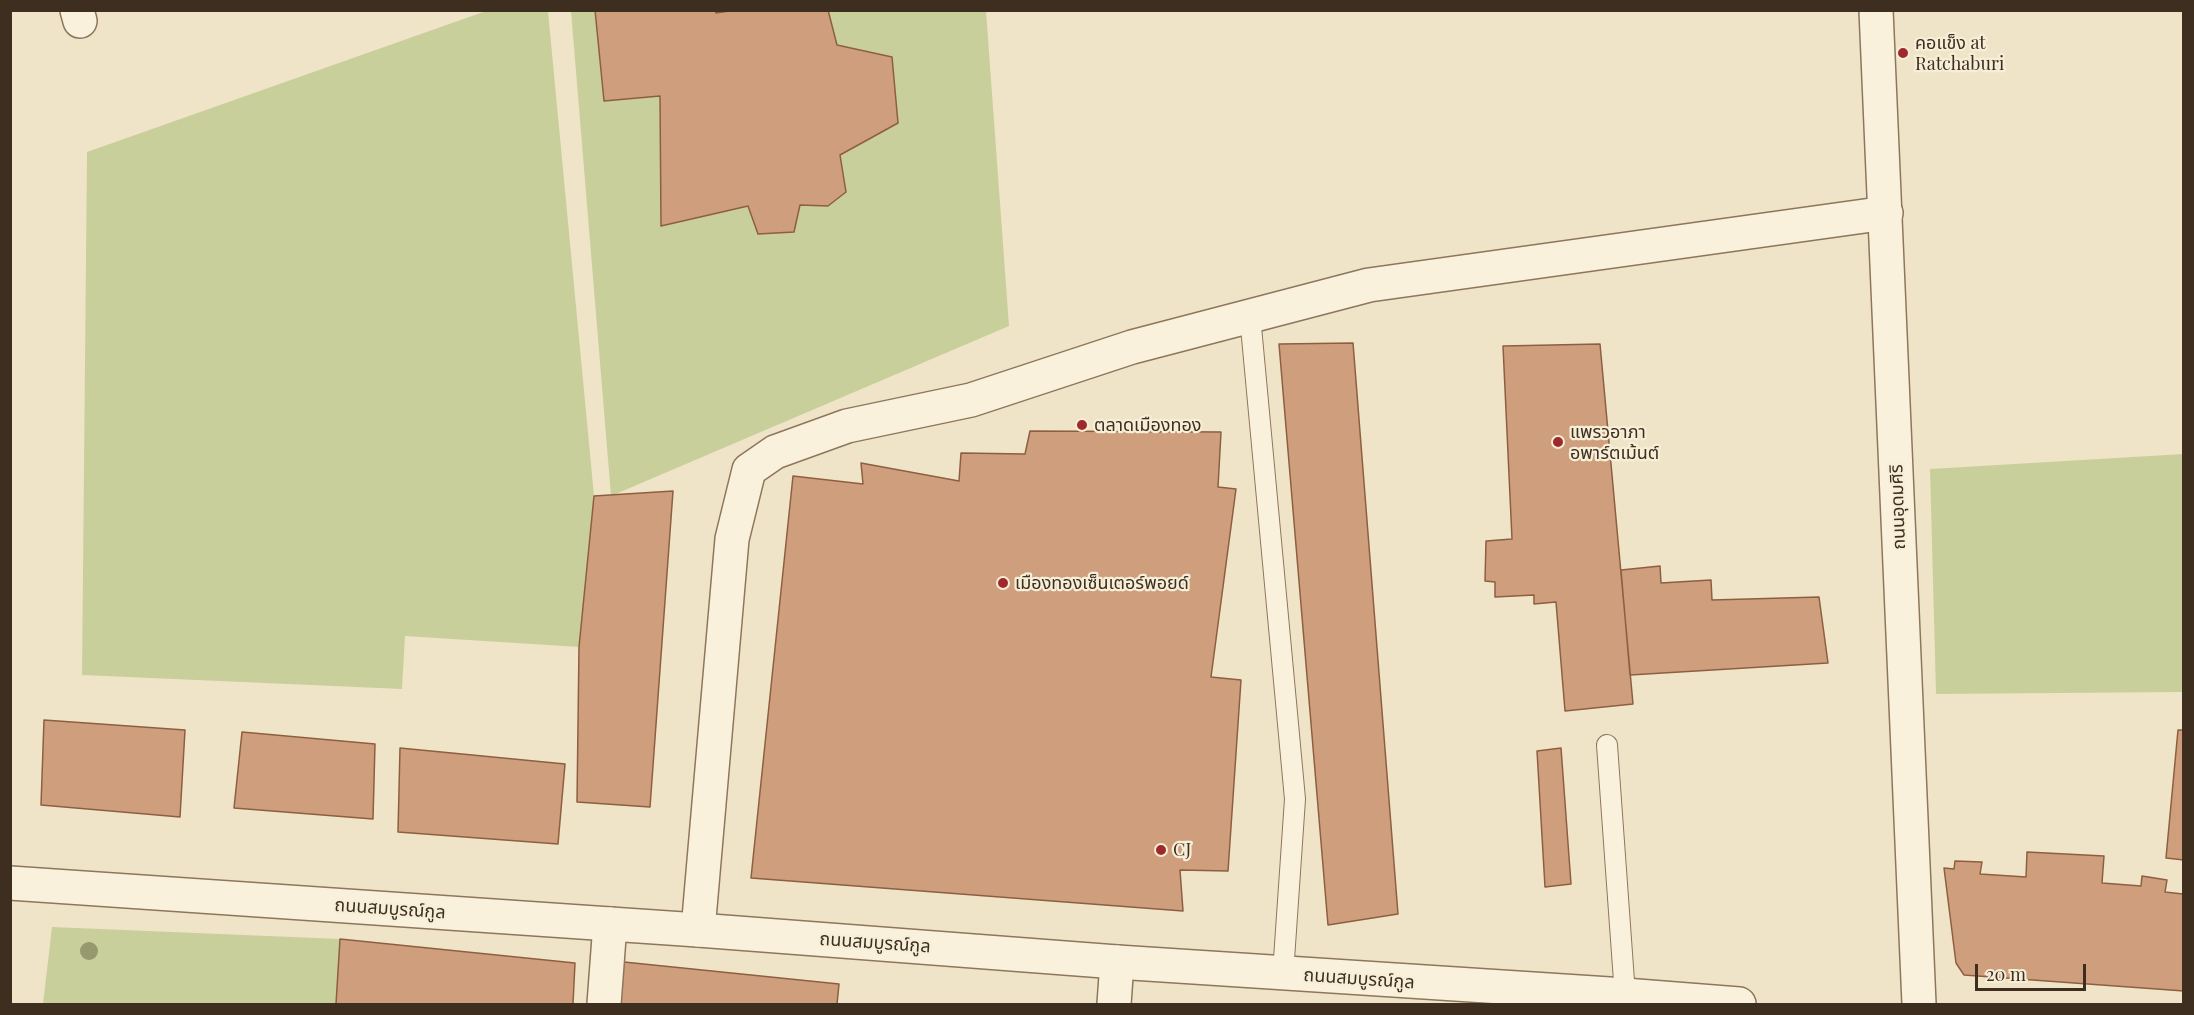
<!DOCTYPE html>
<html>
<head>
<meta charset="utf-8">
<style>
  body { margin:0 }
  #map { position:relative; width:2194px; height:1015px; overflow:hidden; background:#f0e4c8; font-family:"Playfair Display",serif }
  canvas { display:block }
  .frame { position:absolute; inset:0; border:12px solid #3d2e20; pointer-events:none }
  .scale { position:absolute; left:1975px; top:964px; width:111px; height:27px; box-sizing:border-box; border:3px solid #3d2e20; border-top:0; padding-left:8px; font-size:18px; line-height:21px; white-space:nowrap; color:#3d2e20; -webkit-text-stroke:4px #f7eed8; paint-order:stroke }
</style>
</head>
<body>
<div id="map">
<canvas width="2194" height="1015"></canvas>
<div class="frame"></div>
<div class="scale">20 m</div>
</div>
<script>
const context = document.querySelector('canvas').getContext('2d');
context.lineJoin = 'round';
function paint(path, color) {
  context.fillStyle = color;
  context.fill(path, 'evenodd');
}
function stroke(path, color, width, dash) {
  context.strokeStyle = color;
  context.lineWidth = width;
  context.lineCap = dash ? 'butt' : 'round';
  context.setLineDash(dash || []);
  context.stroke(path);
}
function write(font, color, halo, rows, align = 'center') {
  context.font = font + ' "Playfair Display","Noto Sans Thai",serif';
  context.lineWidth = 4.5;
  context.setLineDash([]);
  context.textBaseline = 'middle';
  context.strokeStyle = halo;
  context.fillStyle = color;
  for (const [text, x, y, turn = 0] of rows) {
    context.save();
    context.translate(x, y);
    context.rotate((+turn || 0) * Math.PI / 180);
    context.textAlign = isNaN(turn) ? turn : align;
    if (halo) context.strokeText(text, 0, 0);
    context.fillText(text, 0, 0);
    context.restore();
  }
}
paint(new Path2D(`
  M486,11H548L594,496L579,647L405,636L402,689L82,675L87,152Z
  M571,11H986L1009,326L611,496Z
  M2183,454V692L1936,694L1930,469Z
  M52,927L340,939L336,1004H43Z`), '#c9cf9b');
const building = new Path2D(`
  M595,10H715L716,13L736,10H828L837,45L892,57L898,123L840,155L846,192L828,206L800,205L794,232L758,234L748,206L661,226L660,96L604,101Z
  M1353,343L1398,914L1328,925L1279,344Z
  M1600,344L1633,704L1565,711L1556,602L1534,604V595L1495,597V582L1485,581L1486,541L1512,539L1503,346Z
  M1030,431L1221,432L1218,487L1236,489L1211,677L1241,680L1228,871L1180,870L1183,911L751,878L793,476L863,484L861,463L959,481L961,453L1025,454Z
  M673,491L650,807L577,802L579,647L594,496Z
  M1660,566L1661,583L1711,580L1712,600L1819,597L1828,663L1630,675L1621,570Z
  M44,720L185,730L180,817L41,805Z
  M2178,730H2184V860L2166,858Z
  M242,732L375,744L373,819L234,808Z
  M400,748L565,764L558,844L398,832Z
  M1561,748L1571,884L1545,887L1537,751Z
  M2027,852L2104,856L2102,883L2141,886L2142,876L2167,880L2165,892L2183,894L2184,893V991L1964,975L1956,963L1944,868L1954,869L1955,861L1982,862L1980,874L2026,877Z
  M340,939L575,963L573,1004H336Z
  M624,962L839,984L837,1004H620Z`);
paint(building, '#cf9f7d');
stroke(building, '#8d5f41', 1.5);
const service = new Path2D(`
  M1250,316L1295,799L1283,974
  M1607,745L1625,995`);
const minor = new Path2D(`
  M77,10L80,21
  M698,930L732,539L749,470L775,452L847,426L971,400L1132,347L1369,285L1886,213
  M604,1004L610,924
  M1114,1004L1117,962`);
const tertiary = new Path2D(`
  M1876,10L1919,1004
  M10,883L698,930L1117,962L1625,995L1739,1004`);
stroke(service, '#8d765c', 22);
stroke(minor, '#8d765c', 36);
stroke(tertiary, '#8d765c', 36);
stroke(service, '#faf1dc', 20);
stroke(minor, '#faf1dc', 33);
stroke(tertiary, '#faf1dc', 33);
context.fillStyle = '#96986f';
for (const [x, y] of [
  [89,951]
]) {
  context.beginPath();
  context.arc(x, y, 9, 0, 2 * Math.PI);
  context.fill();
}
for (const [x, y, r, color] of [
  [1903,53,6,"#9e2a2b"],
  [1082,425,6,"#9e2a2b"],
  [1558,442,6,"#9e2a2b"],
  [1003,583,6,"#9e2a2b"],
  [1161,850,6,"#9e2a2b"]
]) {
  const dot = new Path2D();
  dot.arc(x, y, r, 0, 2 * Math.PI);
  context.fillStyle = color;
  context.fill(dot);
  stroke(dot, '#f7eed8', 2);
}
write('18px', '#3d2e20', '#f7eed8', [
  ["คอแข็ง at",1915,43],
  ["Ratchaburi",1915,64],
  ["ตลาดเมืองทอง",1094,425],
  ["แพรวอาภา",1570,432],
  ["อพาร์ตเม้นต์",1570,453],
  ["เมืองทองเซ็นเตอร์พอยด์",1015,583],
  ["CJ",1173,850]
], 'left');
write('18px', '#3d2e20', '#f7eed8', [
  ["ถนนอุดมศิริ",1898,507,-92],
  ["ถนนสมบูรณ์กูล",390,909,4],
  ["ถนนสมบูรณ์กูล",875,943,4],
  ["ถนนสมบูรณ์กูล",1359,979,4]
]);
</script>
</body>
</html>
